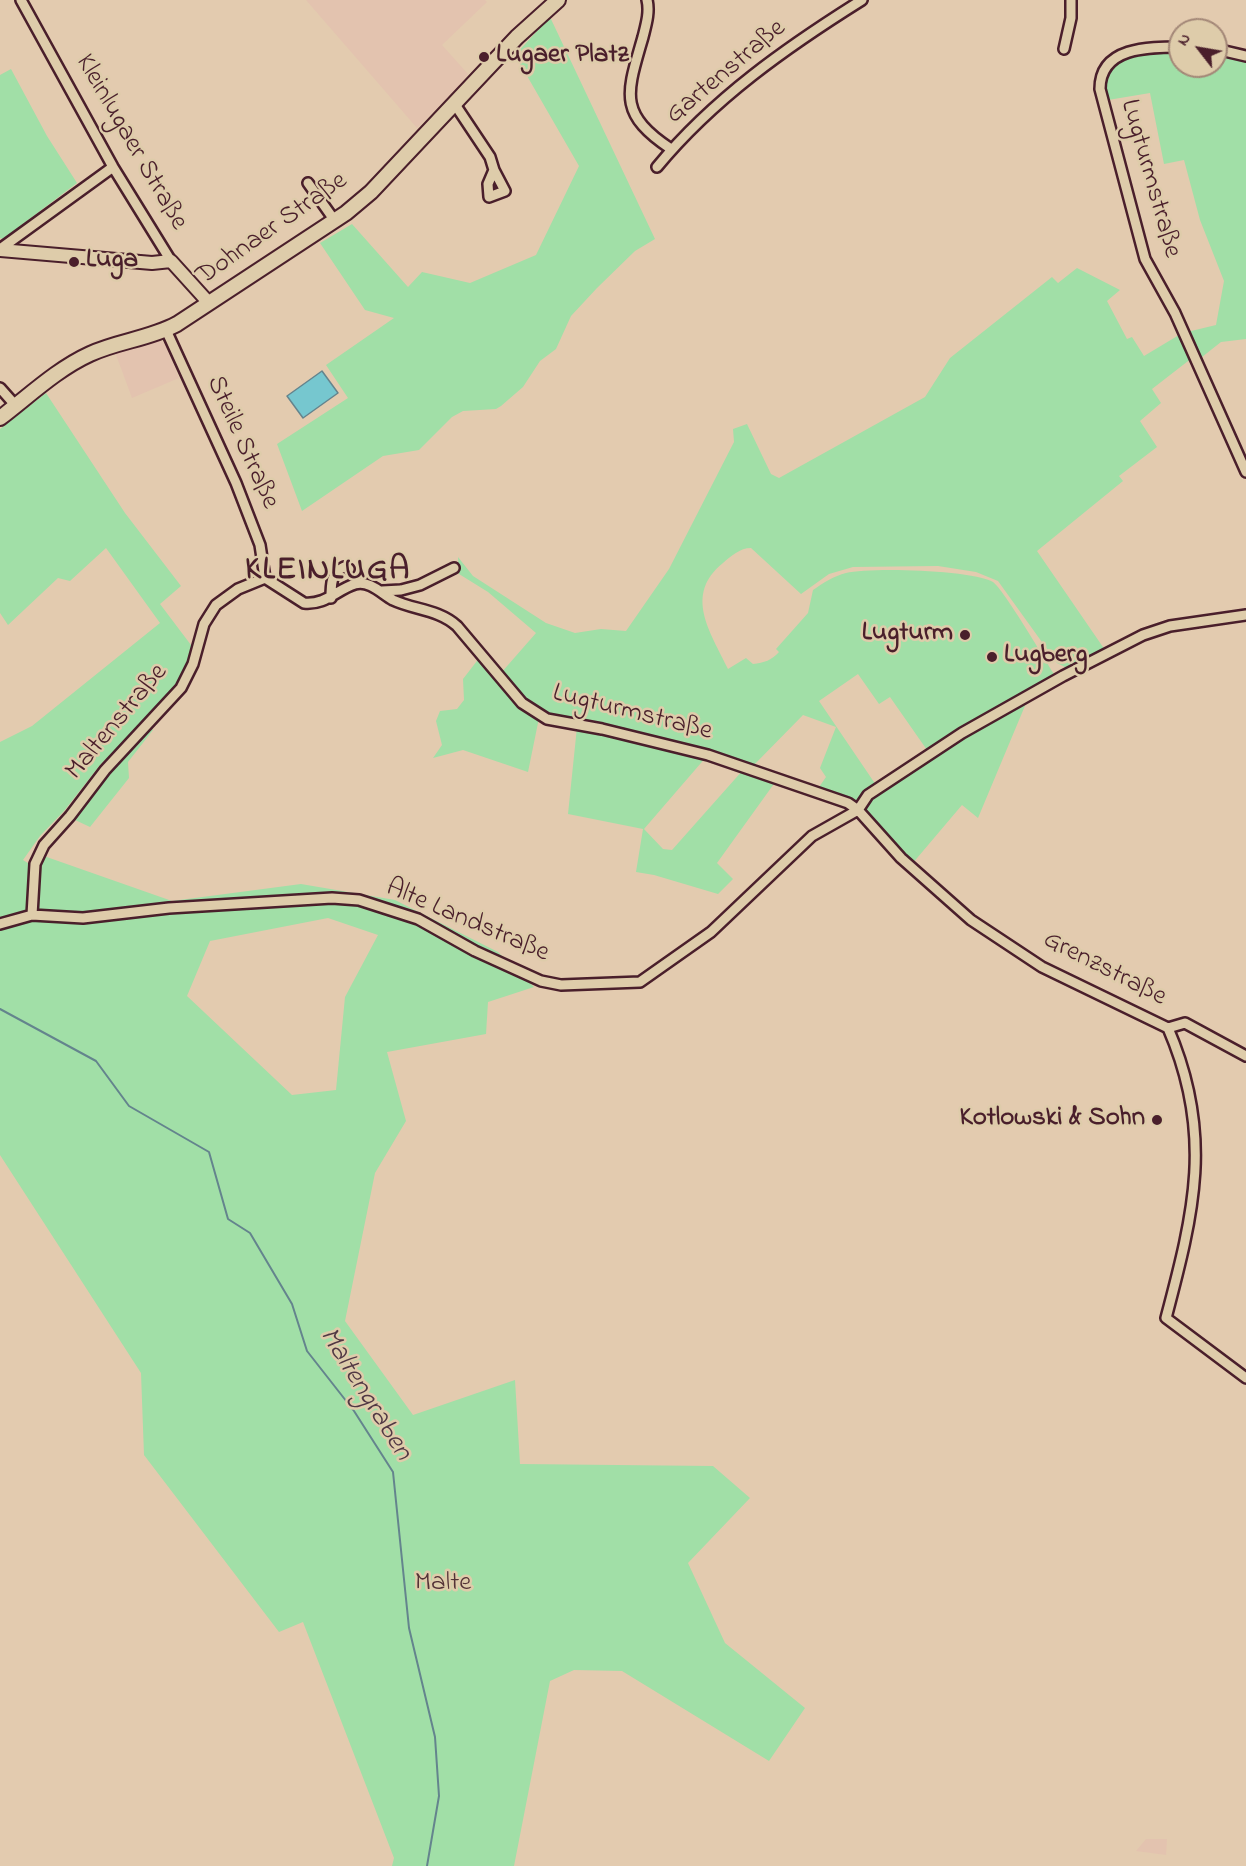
<!DOCTYPE html>
<html>
<head>
<meta charset="utf-8">
<style>
  body { margin:0 }
  #map { position:relative; width:1246px; height:1866px; overflow:hidden; background:#e3cbaf; font-family:"Indie Flower",sans-serif }
  canvas { display:block }
  .north { position:absolute; left:1168px; top:18px; width:60px; height:60px; box-sizing:border-box; background:#deccaa; border:2px solid #a38777; border-radius:50%; rotate:301deg; font-size:16px; font-weight:700; line-height:24px; text-align:center; color:#4a1f2b }
  .north::after { content:''; display:block; margin:auto; width:21px; height:27px; background:#4a1f2b; clip-path:polygon(50% 0,100% 100%,50% 72%,0 100%) }
</style>
</head>
<body>
<div id="map">
<canvas width="1246" height="1866"></canvas>
<div class="north">N</div>
</div>
<script>
const context = document.querySelector('canvas').getContext('2d');
context.lineJoin = 'round';
function paint(path, color) {
  context.fillStyle = color;
  context.fill(path, 'evenodd');
}
function stroke(path, color, width, dash) {
  context.strokeStyle = color;
  context.lineWidth = width;
  context.lineCap = dash ? 'butt' : 'round';
  context.setLineDash(dash || []);
  context.stroke(path);
}
function write(font, color, halo, rows, align = 'center') {
  context.font = font + ' "Indie Flower",sans-serif';
  context.lineWidth = 5;
  context.setLineDash([]);
  context.textBaseline = 'middle';
  context.strokeStyle = halo;
  context.fillStyle = color;
  for (const [text, x, y, turn = 0] of rows) {
    context.save();
    context.translate(x, y);
    context.rotate((+turn || 0) * Math.PI / 180);
    context.textAlign = isNaN(turn) ? turn : align;
    if (halo) context.strokeText(text, 0, 0);
    context.fillText(text, 0, 0);
    context.restore();
  }
}
paint(new Path2D(`
  M306,0H485L487,2L442,45L468,74L457,88L417,128Z
  M154,341H162L165,345L179,378L132,398L115,352Z
  M1146,1839H1167L1166,1855L1136,1851Z`), '#e3c3af');
paint(new Path2D(`
  M550,17L655,239L635,251L597,288L571,316L556,349L540,361L523,387L501,406L496,409L463,411L452,417L419,450L383,456L302,511L277,444L348,398L326,365L394,318L365,310L320,243L352,224L408,287L422,272L470,283L536,255L579,166L515,55Z
  M1180,50V66H1216V52L1246,59V339L1221,342L1202,357L1187,332L1216,325L1224,281L1200,220L1184,160L1164,164L1150,93L1108,100C1097,50 1143,52 1180,50Z
  M11,69L47,136L77,183L3,239L0,238V75Z
  M1077,268L1120,290L1107,301L1127,339L1132,337L1144,356L1179,335L1192,358L1152,389L1161,403L1140,421L1157,447L1119,476L1123,481L1037,551L1105,650L1069,669L1057,663L998,581L976,572L938,566L853,567L829,574L801,594L751,548C740,548 731,556 723,563C683,595 711,633 728,669L746,658L753,664C764,663 772,660 779,652L776,649L808,613L813,590C823,583 834,576 846,573C870,567 973,570 993,582C1004,590 1044,658 1054,674L1052,681L927,750L890,697L879,704L858,674L819,701L876,785L863,792L855,804L817,790L826,777L820,768L836,727L803,715L751,768L559,721L527,705L501,673L536,633L488,592L459,574L458,557L473,576L546,623L575,633L601,629L626,631L669,569L734,442L733,429L747,424L771,474L779,478L925,397L950,358L1052,277L1058,283Z
  M46,393L125,513L181,586L160,604L194,649L178,686L100,765L64,811L40,836L23,860L31,865L30,909L27,913L0,920V742L32,726L160,623L106,548L70,581L58,578L8,625L0,613V429Z
  M480,657L539,718L528,772L463,750L433,758L442,745L436,721L440,711L457,709L464,700L463,679Z
  M1027,701L978,818L962,805L912,864L865,810L870,798L964,735Z
  M150,727L153,730L128,762L129,778L90,827L73,819L109,772Z
  M577,727L707,756L644,829L663,849L672,850L743,770L776,781L717,863L733,879L718,894L654,875L636,872L643,829L568,814Z
  M41,855L172,901L301,884L395,900L498,952L534,987L488,1002L486,1034L387,1052L406,1121L375,1173L345,1321L413,1415L515,1380L520,1464L713,1466L750,1498L688,1563L725,1643L805,1708L769,1761L622,1671L574,1670L550,1681L514,1866H392L394,1858L303,1622L279,1632L144,1455L141,1373L0,1155V929L34,919ZM328,918L378,935L345,997L336,1090L292,1095L187,996L210,941Z`), '#a1dfa7');
const water = new Path2D(`
  M322,371L338,393L303,418L287,396Z`);
paint(water, '#76c7cf');
stroke(water, '#64848d', 1.5);
stroke(new Path2D(`
  M0,1009L96,1061L129,1106L209,1152L228,1219L250,1233L292,1304L307,1351L354,1411L393,1472L409,1628L435,1737L439,1796L427,1866`), '#64848d', 2);
const minor = new Path2D(`
  M21,0L113,167L171,261
  M647,0C650,12 646,25 643,37C627,93 617,113 671,149
  M1180,47C1148,47 1100,47 1100,89L1145,259L1175,313L1246,472
  M1064,49L1071,18V0
  M1216,49L1246,56
  M454,103L490,157L494,170L488,184L489,197L505,191L494,170
  M657,167C714,98 787,47 862,0
  M308,183L335,221
  M0,249L113,167
  M166,330L236,483L260,545L265,578
  M0,388L16,406
  M265,578L304,603C326,605 336,590 355,584C370,580 382,594 393,600C414,610 438,609 457,626L522,703L547,719L602,729L708,755L848,803L858,810L901,858L971,920L1042,967L1168,1028C1214,1134 1194,1212 1166,1318L1246,1378
  M382,591L401,590L420,585L454,568
  M331,598C331,584 331,573 344,567L349,569
  M32,915L35,864L44,845L70,816L105,770L181,688L193,664L204,624L216,605L238,589L265,578
  M0,924L32,915L83,918L169,908L332,898L359,900L418,919L475,951L541,981L561,985L640,982L711,932L812,836L858,810L868,795L962,733L1063,676L1143,635L1170,626L1246,615
  M1168,1028L1185,1023L1246,1056`);
const tertiary = new Path2D(`
  M0,250L152,263L171,261L209,303`);
const secondary = new Path2D(`
  M0,418C29,396 57,369 90,354C118,341 149,339 177,324L346,213L371,192L517,37L558,0`);
stroke(minor, '#4a1f2b', 14);
stroke(tertiary, '#4a1f2b', 16);
stroke(secondary, '#4a1f2b', 18);
stroke(minor, '#deccaa', 9);
stroke(tertiary, '#deccaa', 12);
stroke(secondary, '#deccaa', 14);
for (const [x, y, r, color] of [
  [484,57,6,"#4a1f2b"],
  [74,262,6,"#4a1f2b"],
  [965,635,6,"#4a1f2b"],
  [992,657,6,"#4a1f2b"],
  [1157,1120,6,"#4a1f2b"]
]) {
  const dot = new Path2D();
  dot.arc(x, y, r, 0, 2 * Math.PI);
  context.fillStyle = color;
  context.fill(dot);
  stroke(dot, '#deccaa', 2);
}
write('bold 27px', '#4a1f2b', '#deccaa', [
  ["Lugaer Platz",496,57],
  ["Luga",86,262],
  ["Lugturm",953,635,"right"],
  ["Lugberg",1004,657],
  ["Kotlowski & Sohn",1145,1120,"right"]
], 'left');
write('27px', '#4a1f2b', '#deccaa', [
  ["Gartenstraße",727,73,-40],
  ["Kleinlugaer Straße",130,143,60],
  ["Lugturmstraße",1149,179,74],
  ["Dohnaer Straße",273,230,-35],
  ["Steile Straße",241,443,66],
  ["Lugturmstraße",632,714,14],
  ["Maltenstraße",118,723,-50],
  ["Alte Landstraße",467,922,23],
  ["Grenzstraße",1104,970,27]
]);
write('27px', '#533237', '#deccaa', [
  ["Malte",443,1585]
]);
write('italic 28px', '#513844', '#deccaa', [
  ["Maltengraben",364,1395,58]
]);
context.letterSpacing = '1.5px';
write('bold 33px', '#4a1f2b', '#deccaa', [
  ["KLEINLUGA",328,573]
]);
context.letterSpacing = '0px';
</script>
</body>
</html>
